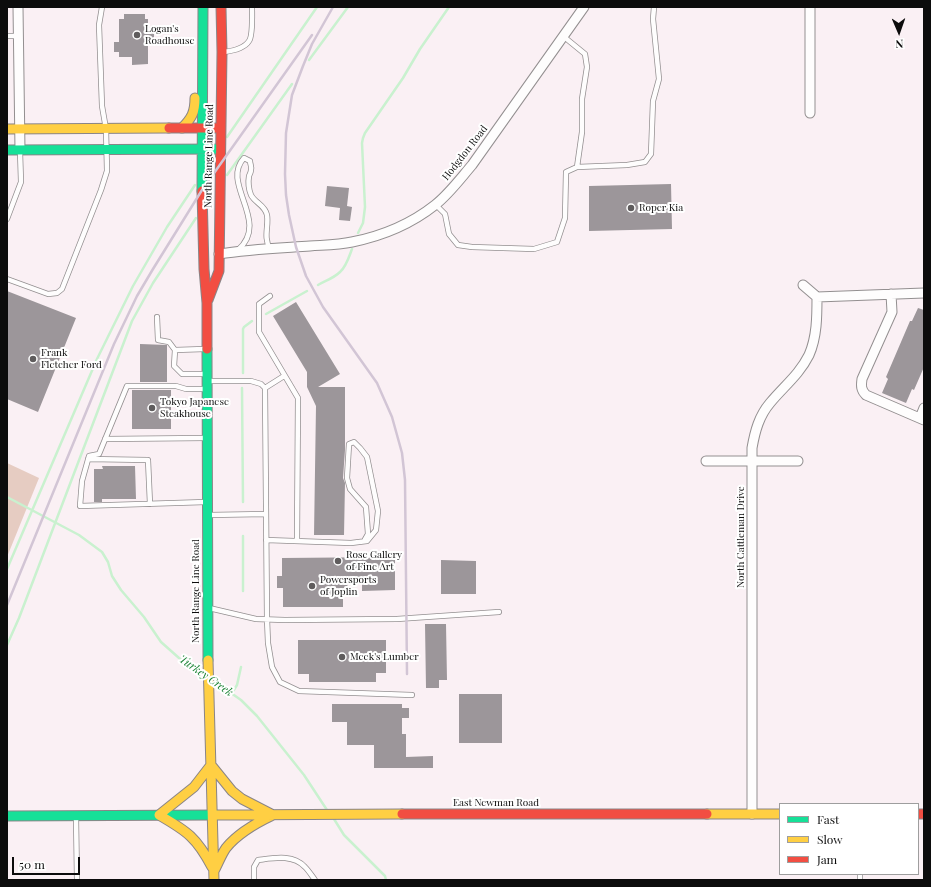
<!DOCTYPE html>
<html>
<head>
<meta charset="utf-8">
<style>
  body { margin:0 }
  #map { position:relative; width:931px; height:887px; overflow:hidden; background:#faf0f4; font-family:"Playfair Display",serif }
  canvas { display:block }
  .frame { position:absolute; inset:0; border:8px solid #0c0c0c; pointer-events:none }
  .legend { position:absolute; left:779px; top:803px; width:140px; height:72px; box-sizing:border-box; background:#fff; border:1px solid #9e9e9e; margin:0; padding:5px 7px; list-style:none; font-size:12px; color:#0c0c0c }
  .legend li { display:flex; align-items:center; gap:8px; height:20px }
  .legend b { width:20px; border:1px solid #9e9e9e }
  .north { position:absolute; left:879px; top:12px; width:40px; height:40px; -webkit-text-stroke:3px #fff; paint-order:stroke; rotate:178deg; font-size:11px; font-weight:700; line-height:16px; text-align:center; color:#0c0c0c }
  .north::after { content:''; display:block; margin:auto; width:14px; height:18px; background:#0c0c0c; clip-path:polygon(50% 0,100% 100%,50% 72%,0 100%) }
  .scale { position:absolute; left:12px; top:857px; width:68px; height:18px; box-sizing:border-box; border:2px solid #0c0c0c; border-top:0; padding-left:5px; font-size:12px; line-height:14px; white-space:nowrap; color:#0c0c0c; -webkit-text-stroke:3px #fff; paint-order:stroke }
</style>
</head>
<body>
<div id="map">
<canvas width="931" height="887"></canvas>
<div class="frame"></div>
<ul class="legend">
<li><b style="height:5px;background:#16e098"></b>Fast</li>
<li><b style="height:5px;background:#ffcf43"></b>Slow</li>
<li><b style="height:5px;background:#f24e42"></b>Jam</li>
</ul>
<div class="north">N</div>
<div class="scale">50 m</div>
</div>
<script>
const context = document.querySelector('canvas').getContext('2d');
context.lineJoin = 'round';
function paint(path, color) {
  context.fillStyle = color;
  context.fill(path, 'evenodd');
}
function stroke(path, color, width, dash) {
  context.strokeStyle = color;
  context.lineWidth = width;
  context.lineCap = dash ? 'butt' : 'round';
  context.setLineDash(dash || []);
  context.stroke(path);
}
function write(font, color, halo, rows, align = 'center') {
  context.font = font + ' "Playfair Display",serif';
  context.lineWidth = 4;
  context.setLineDash([]);
  context.textBaseline = 'middle';
  context.strokeStyle = halo;
  context.fillStyle = color;
  for (const [text, x, y, turn = 0] of rows) {
    context.save();
    context.translate(x, y);
    context.rotate((+turn || 0) * Math.PI / 180);
    context.textAlign = isNaN(turn) ? turn : align;
    if (halo) context.strokeText(text, 0, 0);
    context.fillText(text, 0, 0);
    context.restore();
  }
}
paint(new Path2D(`
  M7,463L39,478L7,557Z`), '#e6ccc2');
stroke(new Path2D(`
  M309,60L348,7
  M227,137L317,7
  M209,165L213,159
  M227,175L292,84
  M358,233L363,223L365,207L362,143L363,138L365,133L403,78L420,49L449,7
  M318,285C325,281 334,278 340,272C346,267 349,257 352,249
  M266,314L307,291
  M243,373V329L244,327L252,321
  M242,388L243,502
  M7,497L79,535L102,552L108,562L112,576L121,590L144,617L161,642L179,658L203,674
  M7,569L97,359L133,286L167,227L195,185
  M243,591V536
  M7,645L19,618L132,321L153,283L196,218
  M214,681L241,700L257,716L304,775L327,810
  M232,693L237,685L241,667
  M334,819L344,835L385,876L386,880`), '#c9f1cf', 2.5);
paint(new Path2D(`
  M124,14H145V19H148V31H154V40H148V64L132,65V57H119V52H114V42H119V19H124Z
  M671,184L672,229L589,231V186Z
  M327,186L349,188L347,206L352,207L350,221L339,220L340,208L325,206Z
  M7,291L76,318L38,412L7,399Z
  M296,302L340,374L318,387H345V450L343,478L345,483L344,535H314L316,406L307,387V372L273,316Z
  M918,308L924,310V367L914,390L912,389L906,403L882,393L888,379L886,377L910,321H912Z
  M140,344L167,345V382H140Z
  M132,390H171V429H132Z
  M102,466H135L136,499H102V502H94V469H103Z
  M395,557V590L362,591V584H349L343,590V607H283V588H277V576H282V558Z
  M441,560L476,561V594H441Z
  M425,624H446L447,680H439V688H426Z
  M298,640H386V673H376V682H309V674H298Z
  M459,694H502V743H459Z
  M332,704H402V708H409V718H402V734H406V757L433,756V768H374V745H347V722H332Z`), '#9c969a');
const lane = new Path2D(`
  M7,36H19
  M563,36L585,54L587,67L582,99V132L577,167
  M224,52C232,51 244,49 249,41C253,36 252,14 252,7
  M435,204L445,214L449,234L458,245L472,247L534,249L557,242L565,218L566,172L577,167L627,165L645,162L651,154L653,101L659,79L653,19L654,7
  M7,219L21,182L20,151
  M238,250C271,221 220,184 244,158L250,161C250,164 252,167 251,170C251,172 250,174 249,176C248,182 249,190 251,195C255,203 265,205 267,215C269,226 263,237 270,249
  M7,279L48,294L57,293L62,289L101,190L107,171L106,129L102,106L99,25L102,7
  M270,296L259,304V332L298,398L297,541
  M157,317L158,340L169,342L175,350
  M205,349L175,350L174,366L182,374H206
  M209,381H251L261,384L265,388L267,619L268,643L272,667L280,682L299,691L412,695
  M265,388L284,376
  M205,389H186L176,386H127L99,454L89,456L82,481L80,506L206,502
  M105,439L206,438
  M88,459L148,460L150,504
  M209,515L266,514
  M266,540L351,543L367,541L376,530L378,511L367,457L360,448L354,442L349,444L347,478L350,489L366,507L368,534L364,541
  M209,608L256,619L285,620L397,619L499,612
  M76,817L77,880
  M254,880V867L258,860C274,858 293,854 305,867C309,871 312,876 315,880
  M860,880V874`);
const street = new Path2D(`
  M18,7L20,150
  M810,113V7
  M219,254C249,249 280,248 310,246C324,245 338,245 352,242C382,236 411,224 435,205C449,194 460,179 472,165L584,7
  M891,294L892,312L862,379C861,386 861,390 866,395L924,420
  M817,297L924,293
  M920,418L924,408
  M706,461H798
  M752,814V448C755,431 759,416 770,403C784,386 799,375 809,355C817,337 817,316 817,297L803,285`);
const fast = new Path2D(`
  M7,150L220,149
  M202,191L203,7
  M207,349L208,660
  M7,816L216,815`);
const slow = new Path2D(`
  M182,128C192,118 195,112 195,98
  M7,129L169,128
  M208,660L214,880
  M707,814H780
  M216,815L402,814
  M212,867C197,838 187,831 159,815L194,787L211,765L232,791L242,799L273,815
  M214,871C218,864 221,855 226,848C238,833 256,823 273,815`);
const jam = new Path2D(`
  M169,128H221
  M202,191L204,269L207,303V349
  M208,300L219,271L222,52L221,7
  M402,814H707
  M918,814H924`);
stroke(lane, '#938f90', 6);
stroke(street, '#938f90', 11);
stroke(fast, '#8a8587', 11);
stroke(slow, '#8a8587', 11);
stroke(jam, '#8a8587', 11);
stroke(lane, '#fefdfd', 4.5);
stroke(street, '#fefdfd', 9);
stroke(fast, '#16e098', 9);
stroke(slow, '#ffcf43', 9);
stroke(jam, '#f24e42', 9);
stroke(new Path2D(`
  M333,7L312,44L303,66L292,95L286,133L285,174L286,195L289,215L296,247L306,276L323,307L377,383L392,417L402,453L405,480L407,674
  M7,605L114,344L137,296L153,269L202,190L312,35`), '#d2c5d5', 2.5);
for (const [x, y, r, color] of [
  [137,35,4,"#5f5c5d"],
  [631,208,4,"#5f5c5d"],
  [33,359,4,"#5f5c5d"],
  [152,408,4,"#5f5c5d"],
  [338,561,4,"#5f5c5d"],
  [312,586,4,"#5f5c5d"],
  [342,657,4,"#5f5c5d"]
]) {
  const dot = new Path2D();
  dot.arc(x, y, r, 0, 2 * Math.PI);
  context.fillStyle = color;
  context.fill(dot);
  stroke(dot, '#fff', 1.5);
}
write('10px', '#0c0c0c', '#fff', [
  ["Logan's",145,29],
  ["Roadhouse",145,41],
  ["Roper Kia",639,208],
  ["Frank",41,353],
  ["Fletcher Ford",41,365],
  ["Tokyo Japanese",160,402],
  ["Steakhouse",160,414],
  ["Rose Gallery",346,555],
  ["of Fine Art",346,567],
  ["Powersports",320,580],
  ["of Joplin",320,592],
  ["Meek's Lumber",350,657]
], 'left');
write('10px', '#0c0c0c', '#fff', [
  ["Hodgdon Road",465,153,-52],
  ["North Range Line Road",209,156,-89],
  ["North Cattleman Drive",741,537,-90],
  ["North Range Line Road",196,591,-90],
  ["East Newman Road",496,803]
]);
write('italic 11px', '#1b8234', '#fff', [
  ["Turkey Creek",206,676,35]
]);
</script>
</body>
</html>
